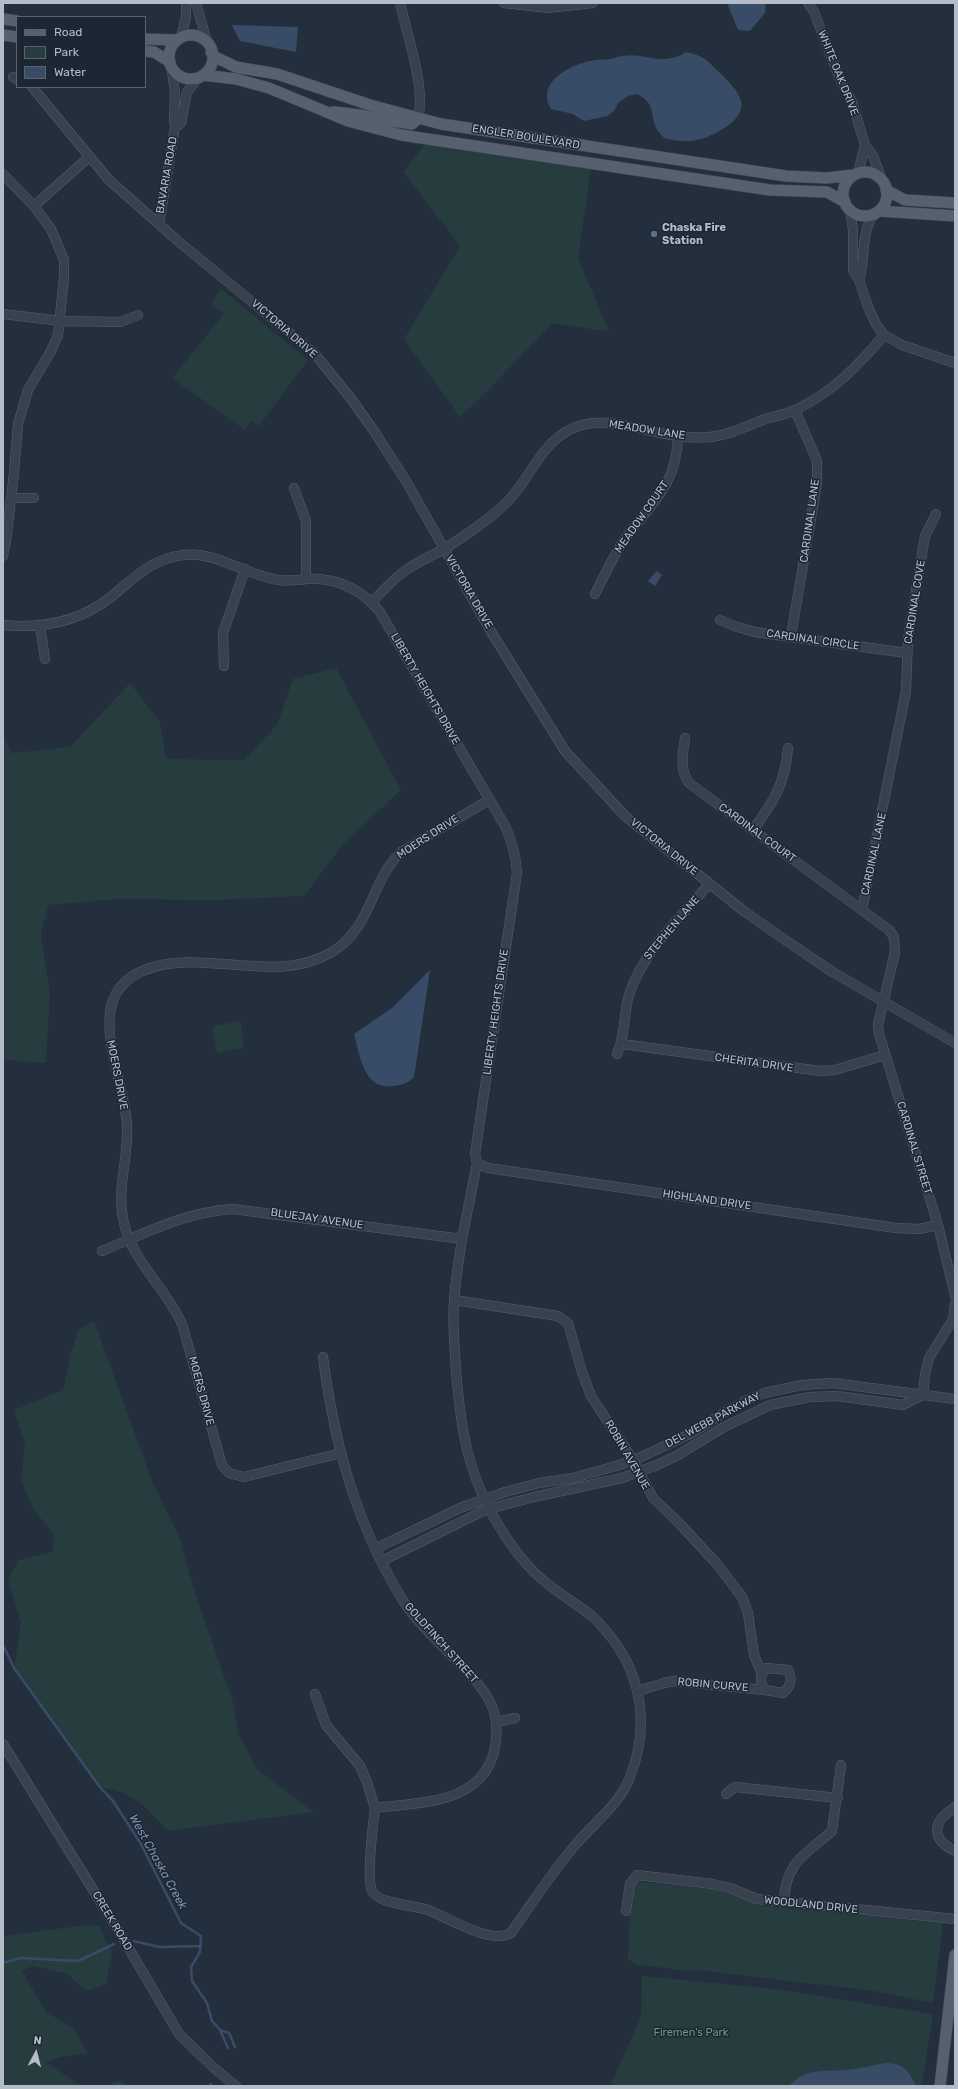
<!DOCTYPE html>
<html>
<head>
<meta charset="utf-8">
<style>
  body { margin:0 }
  #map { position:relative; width:958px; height:2089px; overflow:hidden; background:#242f3e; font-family:Rubik,sans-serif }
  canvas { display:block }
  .frame { position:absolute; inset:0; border:4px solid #b4bcc9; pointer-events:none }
  .legend { position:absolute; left:16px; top:16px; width:130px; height:72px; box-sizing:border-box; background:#1d2633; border:1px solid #59626f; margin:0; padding:5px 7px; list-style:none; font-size:12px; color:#b4bcc9 }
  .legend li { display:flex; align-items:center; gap:8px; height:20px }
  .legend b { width:20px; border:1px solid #59626f }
  .north { position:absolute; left:16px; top:2033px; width:40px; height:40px; -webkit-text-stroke:3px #1d2633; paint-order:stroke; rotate:7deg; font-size:11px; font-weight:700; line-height:16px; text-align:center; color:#b4bcc9 }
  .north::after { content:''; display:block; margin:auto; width:14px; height:18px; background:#b4bcc9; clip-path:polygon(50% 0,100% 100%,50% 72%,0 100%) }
</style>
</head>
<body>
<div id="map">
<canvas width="958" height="2089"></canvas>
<div class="frame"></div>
<ul class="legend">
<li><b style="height:5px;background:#56606e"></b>Road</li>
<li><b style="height:11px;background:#263c3f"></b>Park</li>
<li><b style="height:11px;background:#394c67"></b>Water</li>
</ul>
<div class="north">N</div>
</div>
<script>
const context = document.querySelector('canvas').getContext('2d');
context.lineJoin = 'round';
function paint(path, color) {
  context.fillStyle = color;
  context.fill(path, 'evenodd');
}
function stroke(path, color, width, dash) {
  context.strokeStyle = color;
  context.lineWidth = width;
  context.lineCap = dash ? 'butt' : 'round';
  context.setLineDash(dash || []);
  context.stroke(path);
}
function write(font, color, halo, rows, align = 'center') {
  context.font = font + ' Rubik,sans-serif';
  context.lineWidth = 3;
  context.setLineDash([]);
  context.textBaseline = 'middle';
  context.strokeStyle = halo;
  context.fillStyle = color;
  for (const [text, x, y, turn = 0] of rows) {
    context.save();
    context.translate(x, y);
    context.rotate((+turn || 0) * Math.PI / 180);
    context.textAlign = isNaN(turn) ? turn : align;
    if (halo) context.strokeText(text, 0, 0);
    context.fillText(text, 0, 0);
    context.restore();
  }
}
paint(new Path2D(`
  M426,144L591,169L578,258L609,332L553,323L486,392L460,417L404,339L460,246L403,171Z
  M220,288L308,360L259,426L251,421L245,430L172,378L224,314L211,305Z
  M336,668L401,790L345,842L304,896L216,900L118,899L48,905L41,935L50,994L46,1063L3,1060V736L12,753L70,747L130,683L160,722L166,759L244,760L277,725L293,679Z
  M239,1021L241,1022L244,1048L218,1053L216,1049L212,1029L214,1026Z
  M94,1321L152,1481L178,1534L196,1596L234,1705L238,1733L257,1769L313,1812L168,1831L142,1804L123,1793L99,1786L14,1668L21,1623L8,1581L18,1560L52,1552L54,1535L33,1508L21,1479L25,1445L14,1410L63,1390L70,1356L79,1329Z
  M638,1882L717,1889L753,1903L765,1906L943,1923L933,2003L874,1991L696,1970L686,1971L635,1964L628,1959L631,1888Z
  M86,1925L99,1926L112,1953L106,1984L86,1991L66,1973L32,1966L22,1971L46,2012L73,2028L88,2053L61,2057L46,2062L81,2086H3V1936Z
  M642,1976L775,1989L933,2014L922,2086H610L641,2017Z
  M121,2081L130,2086H102Z`), '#263c3f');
paint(new Path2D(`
  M727,3H766L765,13L750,31L738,30Z
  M232,25L298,27L296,52L240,41Z
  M686,52C707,57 707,61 721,74C729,82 738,90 741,101C747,121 707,140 691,141C682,142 673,140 664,138C661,134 656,130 655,125C650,109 654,103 637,94L628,96L618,103L614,111L607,116L584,121L573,114L551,109C535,81 573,63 596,60C601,59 606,60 611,59C615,58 619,56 623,56C637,53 652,60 666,59C674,58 680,56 686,52Z
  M657,571L662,575L655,586L648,581Z
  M430,970L414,1077C408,1083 402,1085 394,1086C364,1091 360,1056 354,1034L392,1008Z
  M886,2063C905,2064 908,2070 916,2086H789C807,2067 824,2072 846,2070C860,2069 873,2065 886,2063Z`), '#394c67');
stroke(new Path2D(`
  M3,1645L14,1668L99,1786L113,1801L141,1844L181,1923L201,1936L200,1952L191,1967L192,1981L207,2003L212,2021L220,2030L228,2048
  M134,1941L159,1947L201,1946
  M3,1963L20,1958L78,1961L114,1944
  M220,2030L229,2033L235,2047
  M209,2086L211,2084`), '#394c67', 2.5);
const minor = new Path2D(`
  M196,3L207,42
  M400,3C407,35 426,88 418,118
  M504,3L548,8L593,3
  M808,3L814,12L840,79L852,102L865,145L873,156L882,180
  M181,37L186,17V3
  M13,77L17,79
  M32,87L109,180L178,241L314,353L349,396L374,431L406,481L490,630L565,751L625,816L745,912L778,935L831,971L955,1043
  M175,127L181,123L187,92L198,78
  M858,173L865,145
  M3,174L34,206L51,229L64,260V277L58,335L51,351L28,390L18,424L14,473L6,542L3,556
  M34,206L89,157
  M850,209L853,230V270L859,280L868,307L876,324L884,335L902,345L955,363
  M159,224L175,127L174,121L175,92L171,65
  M859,280C866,258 860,234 874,214
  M3,314L61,321L121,322L138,315
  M294,488L306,521V579
  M11,498H34
  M595,594C604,576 613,557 624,540C651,503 677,486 678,436
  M372,602C383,591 393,579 406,570C418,562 431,556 444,549C466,535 489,520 508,501C532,476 543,437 579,426C610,416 645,432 677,436C715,441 728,434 763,420C773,416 785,415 795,410C832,393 859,365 884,335
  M720,620L737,627L755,632L907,653
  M3,625C43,629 79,622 111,597C134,578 151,559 183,555C217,551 246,576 279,580C292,582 305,578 318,579C342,580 365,593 380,612L505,826C512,841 516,856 517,873L475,1154L477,1163L462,1239L233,1209C185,1212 146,1233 102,1251
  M40,626L45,659
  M791,636L817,483V461L795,410
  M224,666L223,633L245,569
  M685,738C683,754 679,769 689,783L889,930L894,937L895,952L878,1025L879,1034L938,1225L955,1295
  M753,830C774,801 785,784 788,748
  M862,910L906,691L908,639L925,536L936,514
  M622,1044L820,1071L835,1070L885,1055
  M617,1054C626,1035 623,1012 630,992C644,950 681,917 709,884
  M477,1163L488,1168L896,1228L919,1229L938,1225
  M454,1300L558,1316L568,1323L582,1372L591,1396L633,1460L653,1498L679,1523L717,1564L742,1597L748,1613L754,1655L762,1674
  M323,1357C334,1443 356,1524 402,1599C423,1633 458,1657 482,1689C494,1705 498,1720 496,1740C490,1804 423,1802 375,1808
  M923,1395L925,1374L929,1358L953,1319L955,1303
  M341,1453L244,1477L229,1473L222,1465L182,1324C168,1292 139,1267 127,1234C113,1192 129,1165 127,1125C123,1067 73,983 162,965C218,954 280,983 332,952C372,928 370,882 401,852L489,800
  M375,1549L460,1508L505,1492L539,1483L573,1478L616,1466L641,1457L692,1433L722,1414L747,1400L764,1393L802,1385L833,1383L955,1399
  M382,1561L485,1510L534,1497L622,1478L657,1465L678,1455L724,1427L770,1405L810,1397L837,1396L903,1405L923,1395
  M766,1668L788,1670C793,1679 791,1686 783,1693L765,1690C759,1682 760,1675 766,1668Z
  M638,1691L664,1683L674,1681L765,1690
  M315,1694L326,1725L360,1766L367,1782L375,1808C373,1825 366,1878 372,1891C378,1904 414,1905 428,1910C449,1918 491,1945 511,1933C533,1902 553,1870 578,1842C596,1821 620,1804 630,1777C649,1729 643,1678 611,1637C605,1630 599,1622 592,1616C573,1601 552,1590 534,1572C514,1552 495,1522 483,1496C464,1454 460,1416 456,1371C455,1348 452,1325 454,1303C455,1281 459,1260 462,1239
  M497,1722L515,1718
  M3,1744L121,1935L179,2034L214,2068L236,2086
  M726,1794L735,1787L838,1798
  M955,1807C950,1811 945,1814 941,1819C931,1834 942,1845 955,1851
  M784,1901C786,1861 805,1855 832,1831L841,1765
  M626,1911L630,1884L637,1875L713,1884L730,1888L757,1899L955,1919`);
const major = new Path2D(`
  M3,19L17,21
  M3,35L17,37
  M169 57a22 22 0 1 1 44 0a22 22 0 1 1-44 0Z
  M145,39L176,40
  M145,51L154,52L170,62
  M211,52L215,57L236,67L277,74L370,105L441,124L786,176L827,178L853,175
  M203,75L236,79L269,88L348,121L401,135L770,190L827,192L845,202
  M333,112C359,113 385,121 412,124L418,118
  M843 194a22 22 0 1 1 44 0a22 22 0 1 1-44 0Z
  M886,190L905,200L955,203
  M879,211L955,216
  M940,2086L955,1955`);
stroke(minor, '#565f6c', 10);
stroke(major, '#414a57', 12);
stroke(minor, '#38414e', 9);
stroke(major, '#56606e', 11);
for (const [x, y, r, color] of [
  [654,234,4,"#5c6f8a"]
]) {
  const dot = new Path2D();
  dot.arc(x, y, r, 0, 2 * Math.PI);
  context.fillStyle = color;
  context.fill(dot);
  stroke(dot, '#1d2633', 1.5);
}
write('11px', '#b4bcc9', '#1d2633', [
  ["WHITE OAK DRIVE",838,73,68],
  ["ENGLER BOULEVARD",526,137,9],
  ["BAVARIA ROAD",167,175,-80],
  ["VICTORIA DRIVE",284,329,41],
  ["MEADOW LANE",647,430,9],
  ["MEADOW COURT",642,517,-55],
  ["CARDINAL LANE",810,521,-82],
  ["VICTORIA DRIVE",469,592,60],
  ["CARDINAL COVE",915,602,-81],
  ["CARDINAL CIRCLE",813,640,8],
  ["LIBERTY HEIGHTS DRIVE",425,689,60],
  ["CARDINAL COURT",757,833,36],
  ["MOERS DRIVE",428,837,-33],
  ["VICTORIA DRIVE",664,847,39],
  ["CARDINAL LANE",874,854,-78],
  ["STEPHEN LANE",672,928,-50],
  ["LIBERTY HEIGHTS DRIVE",496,1012,-82],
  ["CHERITA DRIVE",754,1063,8],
  ["MOERS DRIVE",117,1075,79],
  ["CARDINAL STREET",914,1148,73],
  ["HIGHLAND DRIVE",707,1200,8],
  ["BLUEJAY AVENUE",317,1219,8],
  ["MOERS DRIVE",201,1391,75],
  ["DEL WEBB PARKWAY",713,1420,-28],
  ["ROBIN AVENUE",627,1455,60],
  ["GOLDFINCH STREET",441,1643,48],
  ["ROBIN CURVE",713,1685,5],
  ["WOODLAND DRIVE",811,1905,6],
  ["CREEK ROAD",112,1921,59]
]);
write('bold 11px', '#b4bcc9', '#1d2633', [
  ["Chaska Fire",662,228],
  ["Station",662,241]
], 'left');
write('11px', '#6b9a76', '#1d2633', [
  ["Firemen's Park",691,2033]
]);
write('italic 12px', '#7c92b1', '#1d2633', [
  ["West Chaska Creek",158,1862,61]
]);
</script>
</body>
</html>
